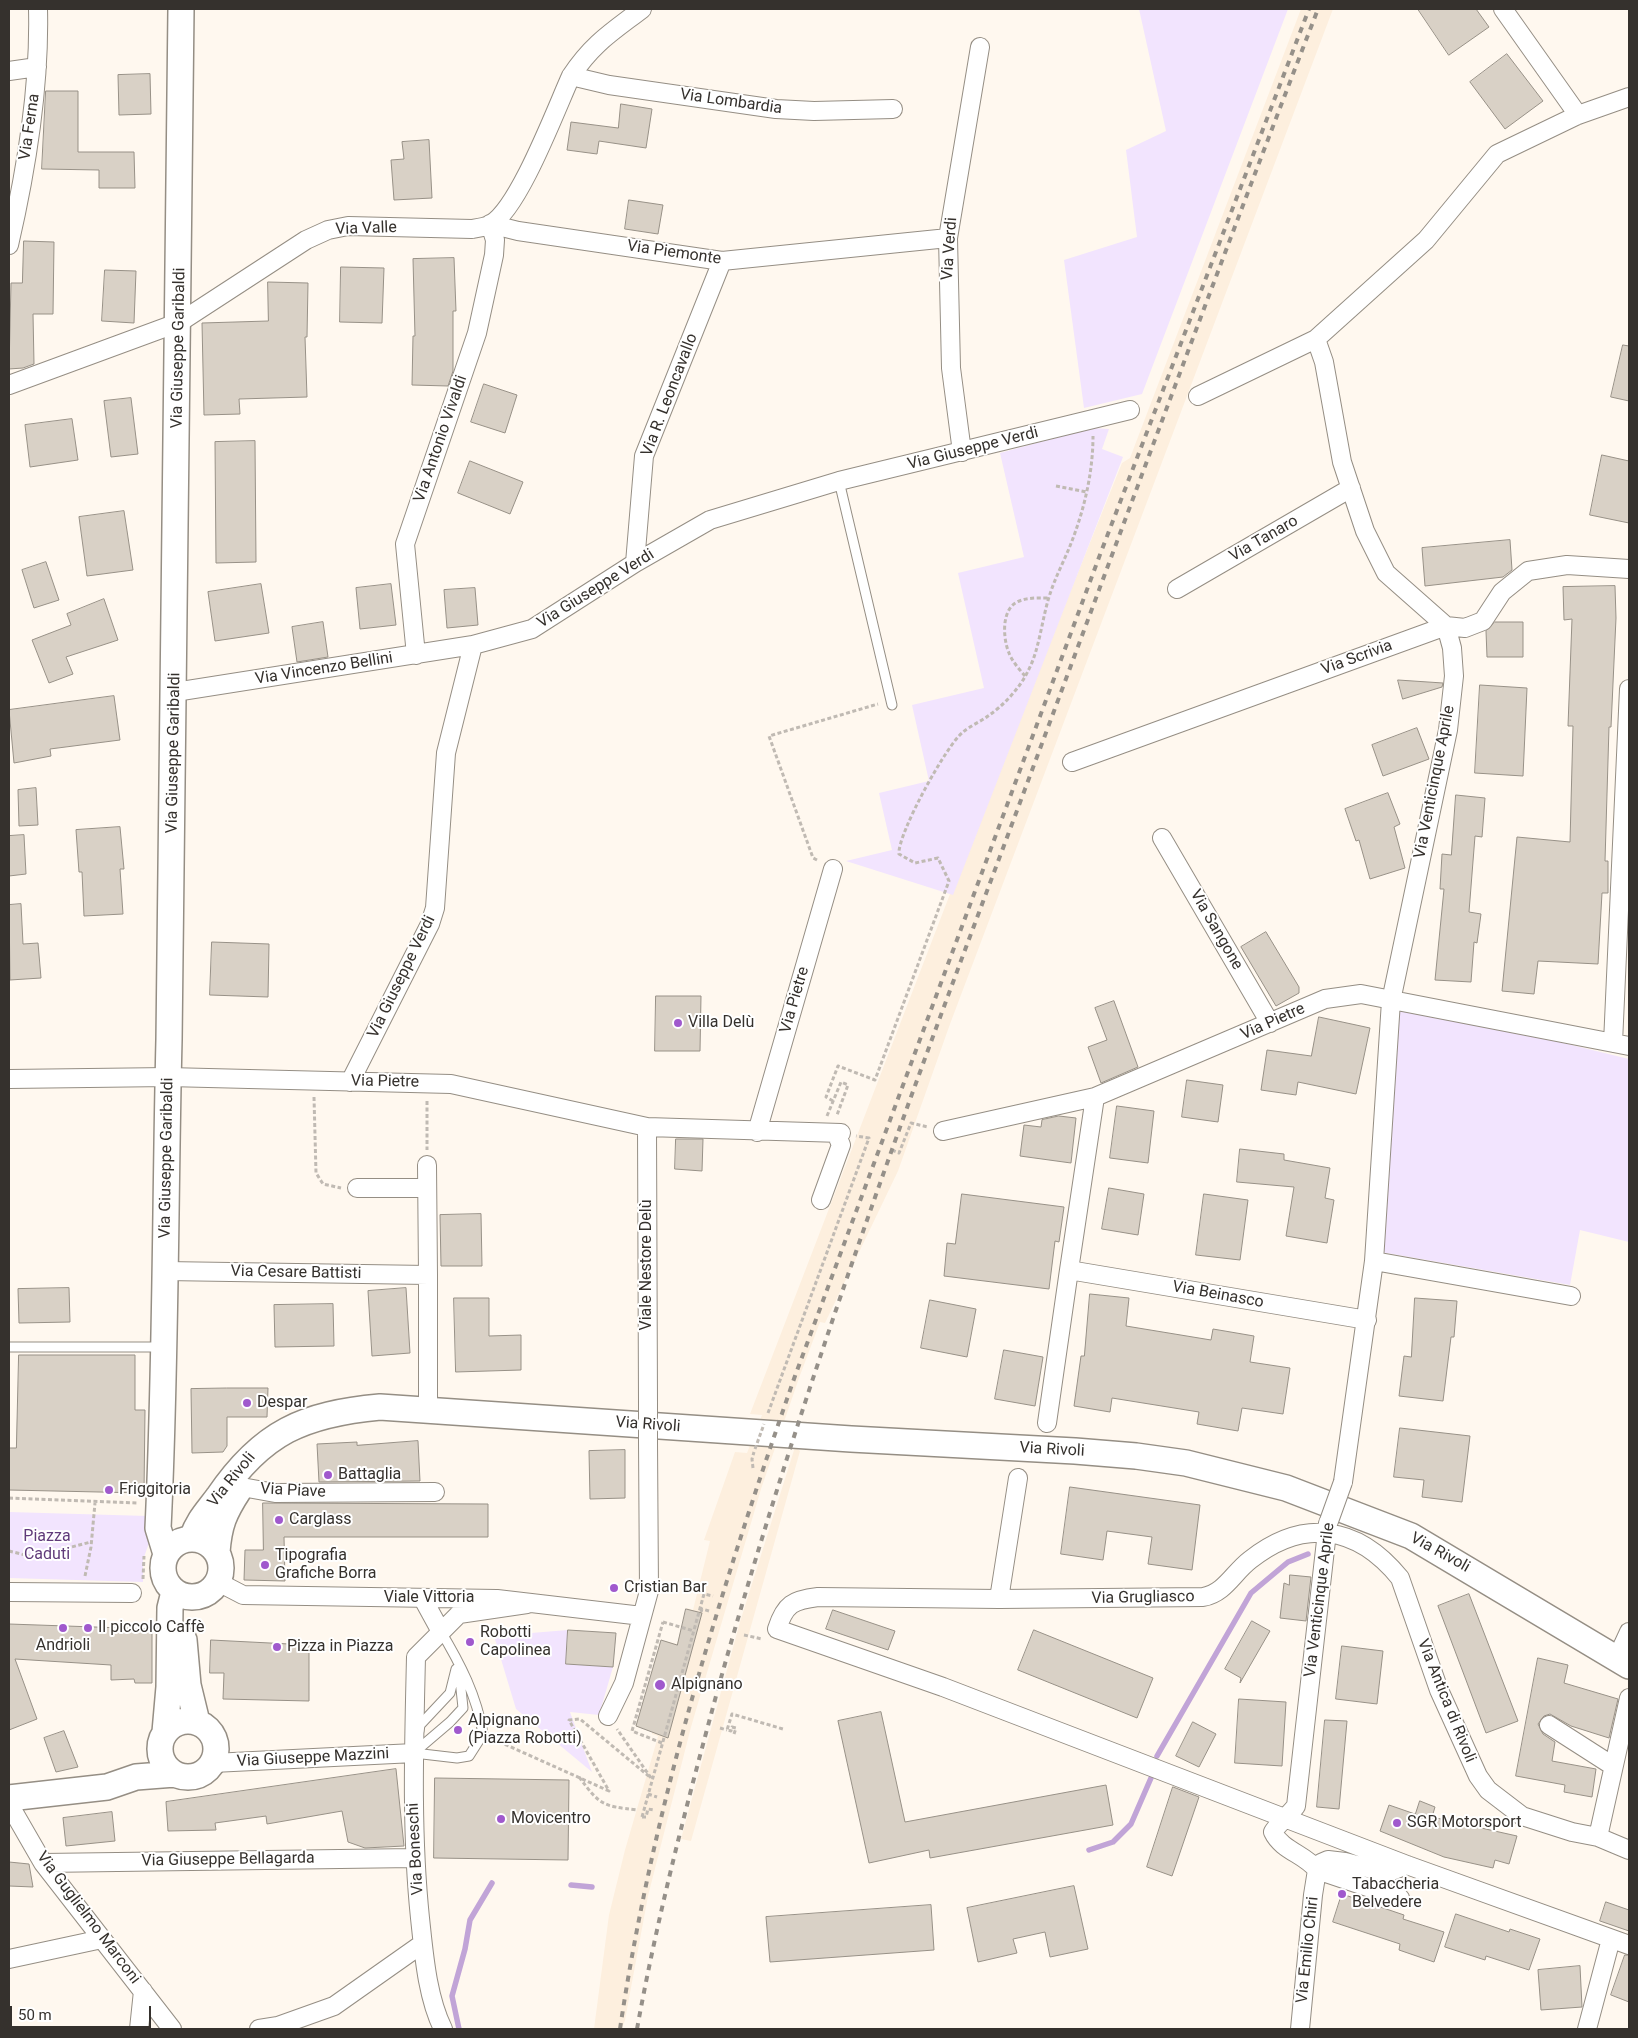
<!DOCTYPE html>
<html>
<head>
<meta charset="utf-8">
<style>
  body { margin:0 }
  #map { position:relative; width:1638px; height:2038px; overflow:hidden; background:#fff8ef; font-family:Roboto,sans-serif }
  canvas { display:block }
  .frame { position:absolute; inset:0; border:10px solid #35312d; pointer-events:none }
  .scale { position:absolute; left:10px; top:2006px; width:141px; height:22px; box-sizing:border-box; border:2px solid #35312d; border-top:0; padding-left:6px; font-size:15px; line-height:18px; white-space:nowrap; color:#35312d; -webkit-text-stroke:4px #fff; paint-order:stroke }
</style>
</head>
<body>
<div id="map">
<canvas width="1638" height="2038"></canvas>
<div class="frame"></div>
<div class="scale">50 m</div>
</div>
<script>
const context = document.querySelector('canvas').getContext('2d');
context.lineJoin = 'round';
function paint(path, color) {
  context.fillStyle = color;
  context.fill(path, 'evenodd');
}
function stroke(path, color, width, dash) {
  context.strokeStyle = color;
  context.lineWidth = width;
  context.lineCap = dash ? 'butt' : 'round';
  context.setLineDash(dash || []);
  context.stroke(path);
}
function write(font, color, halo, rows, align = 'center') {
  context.font = font + ' Roboto,sans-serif';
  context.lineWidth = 4;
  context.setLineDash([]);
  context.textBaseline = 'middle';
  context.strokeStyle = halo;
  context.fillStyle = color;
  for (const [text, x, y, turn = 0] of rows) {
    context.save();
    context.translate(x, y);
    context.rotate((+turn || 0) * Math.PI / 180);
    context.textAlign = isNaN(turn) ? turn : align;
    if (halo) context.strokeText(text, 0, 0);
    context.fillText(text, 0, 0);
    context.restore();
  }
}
paint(new Path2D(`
  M1301,9H1333L950,1024L898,1171L825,1323L820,1322L799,1378L761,1489L691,1727L648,1896L625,2020L622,2029H594L609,1915L625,1850L657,1740L658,1736L652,1734V1730L636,1726L661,1640L677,1644L687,1608L693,1610L710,1541L704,1540L735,1452L747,1453L762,1415L750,1414L980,816L1122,463L1130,458Z
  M795,1447L800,1451L691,1841L681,1839L740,1622Z`), '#fdefde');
paint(new Path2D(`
  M1139,9H1288L1142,394L1084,408L1064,260L1137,237L1126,150L1166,131Z
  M1092,428L1109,429L1102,449L1123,457L953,895L846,861L892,850L879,793L929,781L912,705L984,688L958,573L1024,557L1000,453Z
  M1391,1001L1629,1059V1242L1580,1230L1570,1285L1375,1251Z
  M9,1512L148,1516L149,1543L143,1560V1582L9,1578Z
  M568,1630L566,1664L613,1667L599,1715L570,1712L592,1772L516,1709L494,1636Z`), '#f2e4fe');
stroke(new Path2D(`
  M1157,1756L1251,1593L1288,1562L1308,1554
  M1089,1850L1113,1842L1131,1824L1151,1778
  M571,1885L592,1887
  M459,2029L452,1996L465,1949L470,1920L492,1883`), '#c1a4d7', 5.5);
const building = new Path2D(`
  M1418,9H1476L1489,27L1449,55Z
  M1507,54L1543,101L1505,129L1470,82Z
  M150,74L151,114L119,115L118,75Z
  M46,91H78V152H134L135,188H99V170L42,169Z
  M621,104L652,109L646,148L599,141L597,154L567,150L571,122L618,128Z
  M429,140L432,198L394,200L391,160L404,159L402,142Z
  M629,200L663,205L658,234L625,229Z
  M24,241L54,242L53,314H33L34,364L23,368L9,369L11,283H22Z
  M454,258L456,311H453V371L448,386L412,385L413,336H415L413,259Z
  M341,267L384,268L382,323L340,322Z
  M105,270L136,271L134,323L102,321Z
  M268,282L308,283L307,337H305L307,397L239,399L240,414L204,415L202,323L268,321Z
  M1623,345L1629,346V401L1611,397Z
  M484,384L517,395L505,433L471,422Z
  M131,398L138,454L111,457L104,401Z
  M72,419L78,460L30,467L25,425Z
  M255,441L256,562L216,563L215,442Z
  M1602,455L1629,461V523L1590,515Z
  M470,461L523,482L510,514L458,493Z
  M124,511L133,570L87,576L79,517Z
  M1510,540L1512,570L1503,577L1425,586L1422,548Z
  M46,562L59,600L34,608L22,570Z
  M261,584L269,633L215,641L208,592Z
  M391,584L396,625L360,629L356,588Z
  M1615,586L1616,618L1611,727H1609L1605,861H1608V893H1602L1598,964L1538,961L1534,994L1502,991L1517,837L1570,842L1573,726H1568L1572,619L1564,620L1563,587Z
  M475,588L478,625L447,628L444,590Z
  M104,599L118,640L66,657L73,674L49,683L32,640L71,625L67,614Z
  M323,622L328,657L297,662L292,627Z
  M1495,622H1523V657H1487L1486,631Z
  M1398,680L1443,683L1442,687L1403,699Z
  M1480,685L1527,688L1523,776L1475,773Z
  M114,696L120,740L50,749L51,756L14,763L9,710Z
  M1417,728L1429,759L1383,776L1372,745Z
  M36,788L38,825L19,826L18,790Z
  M1388,793L1400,824L1394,827L1405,868L1370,879L1359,840L1356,841L1345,809Z
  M1456,795L1485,798L1482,837L1475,836L1469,912L1481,914L1477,943L1474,942L1471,982L1435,980L1444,889H1440L1442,854L1451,855Z
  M120,827L124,869H120L123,914L84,916L82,872H79L76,830Z
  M24,835L26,874L9,876V836Z
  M21,904L23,944L38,943L41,978L10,980L9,905Z
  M1266,932L1299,987V993L1276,1006L1241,947Z
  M212,942L269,944L268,997L210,995Z
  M656,996H701L700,1051H655Z
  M1114,1001L1138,1067L1101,1083L1088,1047L1107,1040L1095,1008Z
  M1319,1017L1370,1028L1356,1094L1298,1082L1296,1095L1261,1090L1267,1050L1311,1056Z
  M1187,1080L1223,1085L1218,1122L1182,1117Z
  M1117,1106L1154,1111L1148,1163L1110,1158Z
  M1059,1116L1076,1118L1071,1163L1020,1156L1024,1125L1041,1127L1042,1120Z
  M676,1139H703L702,1171L675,1169Z
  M1240,1149L1284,1154V1160L1330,1168L1325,1198L1334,1200L1327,1243L1286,1236L1294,1187L1237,1182Z
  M1109,1188L1144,1194L1138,1235L1102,1229Z
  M962,1194L1064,1207L1059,1242L1055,1241L1049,1289L944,1276L947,1243L955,1244Z
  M1204,1194L1248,1200L1240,1260L1196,1255Z
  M481,1214L482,1266H441L440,1215Z
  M69,1288L70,1322L19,1323L18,1289Z
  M406,1288L410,1353L372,1356L368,1291Z
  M1090,1294L1129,1298L1126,1326L1211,1340L1213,1329L1254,1336L1250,1362L1290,1368L1283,1414L1242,1408L1238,1431L1197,1424L1199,1412L1112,1398L1110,1412L1074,1406L1081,1356H1084Z
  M454,1298H489V1336L521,1335V1370L456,1372Z
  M1415,1298L1457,1301L1454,1337H1451L1443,1401L1399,1396L1404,1356L1411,1357Z
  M930,1300L976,1309L967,1357L921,1348Z
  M333,1304L334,1346L275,1347L274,1305Z
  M1004,1350L1043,1357L1035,1406L995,1399Z
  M19,1355H135V1410H145L144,1493L9,1490V1448H16Z
  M227,1388H268L267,1417H227V1446L223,1452L192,1453L191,1389Z
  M1400,1428L1470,1436L1462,1502L1422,1497L1424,1480L1394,1477Z
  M418,1441L420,1481L319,1482L317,1444L357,1442V1445Z
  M625,1450V1498L590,1499L589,1451Z
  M1070,1487L1200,1505L1192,1570L1148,1564L1152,1537L1107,1531L1103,1560L1061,1554Z
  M263,1503L488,1504V1537H284L285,1581L244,1580L245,1550H263Z
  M1290,1575L1311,1577L1306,1621L1280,1618L1284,1583L1289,1585Z
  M1469,1594L1518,1721L1486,1733L1438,1606Z
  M686,1609L702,1613L668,1738L636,1726L661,1640L677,1645Z
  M833,1610L895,1631L888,1650L826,1629Z
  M1252,1621L1270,1631L1240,1683L1241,1678L1225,1669Z
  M9,1624L152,1629V1683H135L134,1679L111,1680V1665L15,1659L37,1719L9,1730Z
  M568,1630L616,1633L613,1667L566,1664Z
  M1034,1630L1153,1678L1137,1718L1018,1670Z
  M211,1640L309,1645V1701L223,1699L224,1673H210Z
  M1342,1646L1383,1651L1377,1704L1336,1699Z
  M1538,1658L1568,1665L1564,1683L1618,1699L1609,1738L1571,1726L1550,1714L1544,1716L1538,1724L1543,1734L1555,1742L1552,1761L1596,1769L1592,1797L1564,1792L1565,1785L1516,1776Z
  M1239,1699L1286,1702L1282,1766L1235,1763Z
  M881,1712L905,1822L1106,1785L1113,1825L930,1858L929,1850L869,1863L838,1721Z
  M1325,1720L1347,1721L1339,1809L1317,1807Z
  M1193,1722L1216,1734L1199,1767L1176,1756Z
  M64,1731L78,1767L56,1772L44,1738Z
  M396,1769L404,1846L365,1848L348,1842L342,1811L267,1824L266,1816L215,1823L216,1830L168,1831L166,1802Z
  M435,1778L569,1780L568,1860L434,1858Z
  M1173,1787L1199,1797L1172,1876L1147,1867Z
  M1420,1801L1435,1807L1432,1817L1517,1836L1509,1864L1495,1860L1493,1868L1444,1857L1380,1831L1389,1805L1415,1814Z
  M112,1812L115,1841L66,1846L63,1818Z
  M9,1862L29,1864L33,1887L9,1886Z
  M1074,1886L1088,1949L1050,1957L1045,1932L1013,1939L1017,1953L978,1962L967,1908Z
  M1342,1894L1404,1915L1403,1919L1444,1932L1434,1962L1399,1950L1400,1944L1333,1922Z
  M1606,1902L1629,1910V1931L1600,1921Z
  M931,1905L934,1950L770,1962L766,1917Z
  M1456,1914L1509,1932L1510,1929L1540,1939L1529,1970L1486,1956L1485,1960L1445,1947Z
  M1625,1955H1629V2002L1611,1995Z
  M1580,1966L1582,2007L1541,2010L1538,1970Z`);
paint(building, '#d9d1c6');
stroke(building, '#989187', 1);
const lane = new Path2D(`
  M839,481L892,705
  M9,1347H163
  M419,1731L420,1725L450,1693L456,1669
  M416,1751L450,1722L463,1708L459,1670
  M414,1753L457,1758L469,1756L483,1734C477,1696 460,1663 440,1630`);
const street = new Path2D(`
  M1503,9L1578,115
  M9,71L37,67
  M571,76L609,85L776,109L814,111L893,109
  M490,224L518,231L722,261L948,238
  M9,245C27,167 40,88 38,9
  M1316,339L1324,362L1342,462L1365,531L1386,573L1446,626L1452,648L1454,676L1448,730L1391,1001L1374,1261L1343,1482
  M9,385L180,322L306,240L328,230L348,226L472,229C478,228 486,227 491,224C519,208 556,109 571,76C593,43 612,32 642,9
  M1198,396L1316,339L1426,240L1497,154L1578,115L1629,97
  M962,452L951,368L948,238L980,47
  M635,563L644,456L722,261
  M1177,589L1351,488
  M416,655L405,544L477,333L494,255L495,240L490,224
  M175,692L473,645L532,629L635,563L710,520L839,481L1130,410
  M1072,762L1446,626L1465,628L1483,621L1502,592L1528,571L1567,565L1629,569
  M1162,838L1270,1023
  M1613,1043L1629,689
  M9,1079L168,1077L451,1084L647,1127L841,1133
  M350,1082L430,924L435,908L446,753L473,645
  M1095,1097L1069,1270L1367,1320
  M647,1127L648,1404
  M943,1131L1095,1097L1325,999L1361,994L1629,1046
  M757,1132L833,869
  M427,1165L428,1275
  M357,1188H427
  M821,1200L841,1145L836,1133
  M1374,1261L1571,1296
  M165,1271L428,1275V1412
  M1047,1423L1069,1270
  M242,1487L275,1493L435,1492
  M1328,1523L1296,1806C1290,1814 1276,1826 1273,1832C1282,1851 1305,1854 1317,1870L1400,1898
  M218,1582L243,1595L497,1599L642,1616
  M9,1592L132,1593
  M423,1599L440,1630
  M999,1599L1018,1478
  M1617,1658L1629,1632
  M608,1716L624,1683L649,1591L648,1442
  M1549,1725L1613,1766
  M213,1763L414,1753
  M9,1804L43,1863L172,2029
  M1598,1837L1629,1698
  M1629,1850L1598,1837L1572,1832L1522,1816L1488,1790L1478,1776L1439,1690L1400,1578C1357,1525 1303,1518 1250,1560C1233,1573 1225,1593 1203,1597L999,1599L818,1597C793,1600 785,1604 777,1629L943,1687L1407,1865L1629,1945
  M43,1863L414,1858
  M9,1959L102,1939
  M139,2029L143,1991
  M259,2029L278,2026L334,2006L422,1944
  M443,2029C427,1996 424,1955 420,1918C411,1831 414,1744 416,1657L459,1614L527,1604
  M1300,2029L1313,1895L1317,1870L1321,1863L1328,1860L1345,1862L1387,1873L1407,1865
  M1587,2029L1611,1939`);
const secondary = new Path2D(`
  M192,1538C199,1519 207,1512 218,1497C262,1432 304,1414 380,1407L851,1439L1075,1451L1136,1456L1186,1463L1286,1488L1411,1536L1629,1666
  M163 1568a29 29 0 1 1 58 0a29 29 0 1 1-58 0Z
  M217,1552C219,1525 224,1513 239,1490
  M166,1554L158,1528C166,1365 165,1202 169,1040C176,696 180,352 181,9
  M184,1640L188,1685L197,1722
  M160 1749a28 28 0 1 1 56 0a28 28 0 1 1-56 0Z
  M165,1732L169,1687L170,1608L174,1592
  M9,1798L107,1787L136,1777L175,1774`);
stroke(lane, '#958e84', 11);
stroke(street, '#958e84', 20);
stroke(secondary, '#958e84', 28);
stroke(new Path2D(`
  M1056,486L1087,492
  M1025,676C1019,669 1012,661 1009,653C1003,639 1001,610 1017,602C1027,597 1039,598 1049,598
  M817,860L813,858L769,736L878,704
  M314,1097L316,1173L323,1184L341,1188
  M427,1101V1150
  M833,1101L826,1097L838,1066L875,1080L949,881L938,858L915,863L899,854C897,835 947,744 963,732C970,726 980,722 988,716C1003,706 1020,688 1028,671C1040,649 1042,616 1051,591C1056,576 1064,561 1070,546C1084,511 1093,473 1093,436
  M827,1116L841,1082L848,1085L837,1115
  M892,1150L899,1153L911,1123L928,1127
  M768,1413L869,1138L856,1136
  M753,1468L752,1459L754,1452
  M9,1498L137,1503
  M9,1551L33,1557L91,1542
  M85,1576L91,1547L95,1503
  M143,1579L144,1556
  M701,1612L702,1609L709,1611
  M663,1622L694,1631
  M744,1635L762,1639
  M720,1728L727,1730
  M734,1734L736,1728L732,1727L731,1731L727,1730L732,1714L783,1729
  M493,1739L609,1791L569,1720L580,1719L651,1778L617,1729
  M662,1743L632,1731L663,1622
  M579,1777C600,1805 602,1806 637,1810
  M648,1794L657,1797
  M642,1817L704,1594L713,1596
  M642,1817H646L648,1809L654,1810`), '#c0bab3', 3, [4, 2.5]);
stroke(lane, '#fff', 9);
stroke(street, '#fff', 18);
stroke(secondary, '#fff', 25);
stroke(new Path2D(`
  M620,2029C653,1806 721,1588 795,1376L1101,552L1309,9
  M637,2029C658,1913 688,1799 719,1685C795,1413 891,1147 990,883C1099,591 1206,299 1318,9`), '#959089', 4, [6, 6]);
const streetBridge = new Path2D(`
  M648,1404V1442
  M1329,1521L1343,1482`);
stroke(streetBridge, '#958e84', 20, []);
stroke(new Path2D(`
  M755,1449L764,1424`), '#c0bab3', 3, [4, 2.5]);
stroke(streetBridge, '#fff', 18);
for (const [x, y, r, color] of [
  [678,1023,5,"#a059cd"],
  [247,1403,5,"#a059cd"],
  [328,1475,5,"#a059cd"],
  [109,1490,5,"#a059cd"],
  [279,1520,5,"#a059cd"],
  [265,1565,5,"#a059cd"],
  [614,1588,5,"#a059cd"],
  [63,1628,5,"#a059cd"],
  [88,1628,5,"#a059cd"],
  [470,1642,5,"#a059cd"],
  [277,1647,5,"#a059cd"],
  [660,1685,6,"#a059cd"],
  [458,1730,5,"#a059cd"],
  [501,1819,5,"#a059cd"],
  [1397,1823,5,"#a059cd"],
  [1342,1894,5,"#a059cd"]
]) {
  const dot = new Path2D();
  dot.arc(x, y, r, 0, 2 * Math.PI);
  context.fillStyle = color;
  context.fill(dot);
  stroke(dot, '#fff', 2);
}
write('16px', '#35312d', '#fff', [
  ["Via Lombardia",731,102,8],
  ["Via Ferna",30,127,-82],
  ["Via Valle",366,229,-2],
  ["Via Verdi",950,249,-86],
  ["Via Piemonte",674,253,8],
  ["Via Giuseppe Garibaldi",179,348,-89],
  ["Via R. Leoncavallo",670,395,-69],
  ["Via Antonio Vivaldi",441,439,-71],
  ["Via Giuseppe Verdi",973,449,-14],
  ["Via Tanaro",1264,539,-30],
  ["Via Giuseppe Verdi",596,589,-32],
  ["Via Scrivia",1357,658,-20],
  ["Via Vincenzo Bellini",324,669,-9],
  ["Via Giuseppe Garibaldi",174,753,-89],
  ["Via Venticinque Aprile",1435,782,-79],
  ["Via Sangone",1216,930,60],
  ["Via Giuseppe Verdi",402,977,-64],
  ["Via Pietre",795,1000,-74],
  ["Via Pietre",1273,1022,-24],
  ["Via Pietre",385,1082,1],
  ["Via Giuseppe Garibaldi",167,1158,-89],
  ["Viale Nestore Delù",647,1265,-90],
  ["Via Cesare Battisti",296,1273,1],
  ["Via Beinasco",1218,1295,10],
  ["Via Rivoli",648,1425,4],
  ["Via Rivoli",1052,1450,3],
  ["Via Rivoli",232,1480,-51],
  ["Via Piave",293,1491,3],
  ["Via Rivoli",1440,1553,29],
  ["Viale Vittoria",429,1598],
  ["Via Grugliasco",1143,1598,-1],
  ["Via Venticinque Aprile",1320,1600,-83],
  ["Via Antica di Rivoli",1446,1701,68],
  ["Via Giuseppe Mazzini",313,1758,-3],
  ["Via Boneschi",416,1849,-93],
  ["Via Giuseppe Bellagarda",228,1860,-1],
  ["Via Guglielmo Marconi",88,1918,53],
  ["Via Emilio Chiri",1308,1950,-84]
]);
write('16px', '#35312d', '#fff', [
  ["Villa Delù",688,1023],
  ["Despar",257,1403],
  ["Battaglia",338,1475],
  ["Friggitoria",119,1490],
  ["Carglass",289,1520],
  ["Tipografia",275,1556],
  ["Grafiche Borra",275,1574],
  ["Cristian Bar",624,1588],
  ["Il piccolo Caffè",98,1628],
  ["Robotti",480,1633],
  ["Capolinea",480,1651],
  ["Andrioli",63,1646,"center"],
  ["Pizza in Piazza",287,1647],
  ["Alpignano",671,1685],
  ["Alpignano",468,1721],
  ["(Piazza Robotti)",468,1739],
  ["Movicentro",511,1819],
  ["SGR Motorsport",1407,1823],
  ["Tabaccheria",1352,1885],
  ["Belvedere",1352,1903]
], 'left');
write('16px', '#603b7a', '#fff', [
  ["Piazza",47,1537],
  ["Caduti",47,1555]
]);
</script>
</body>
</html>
